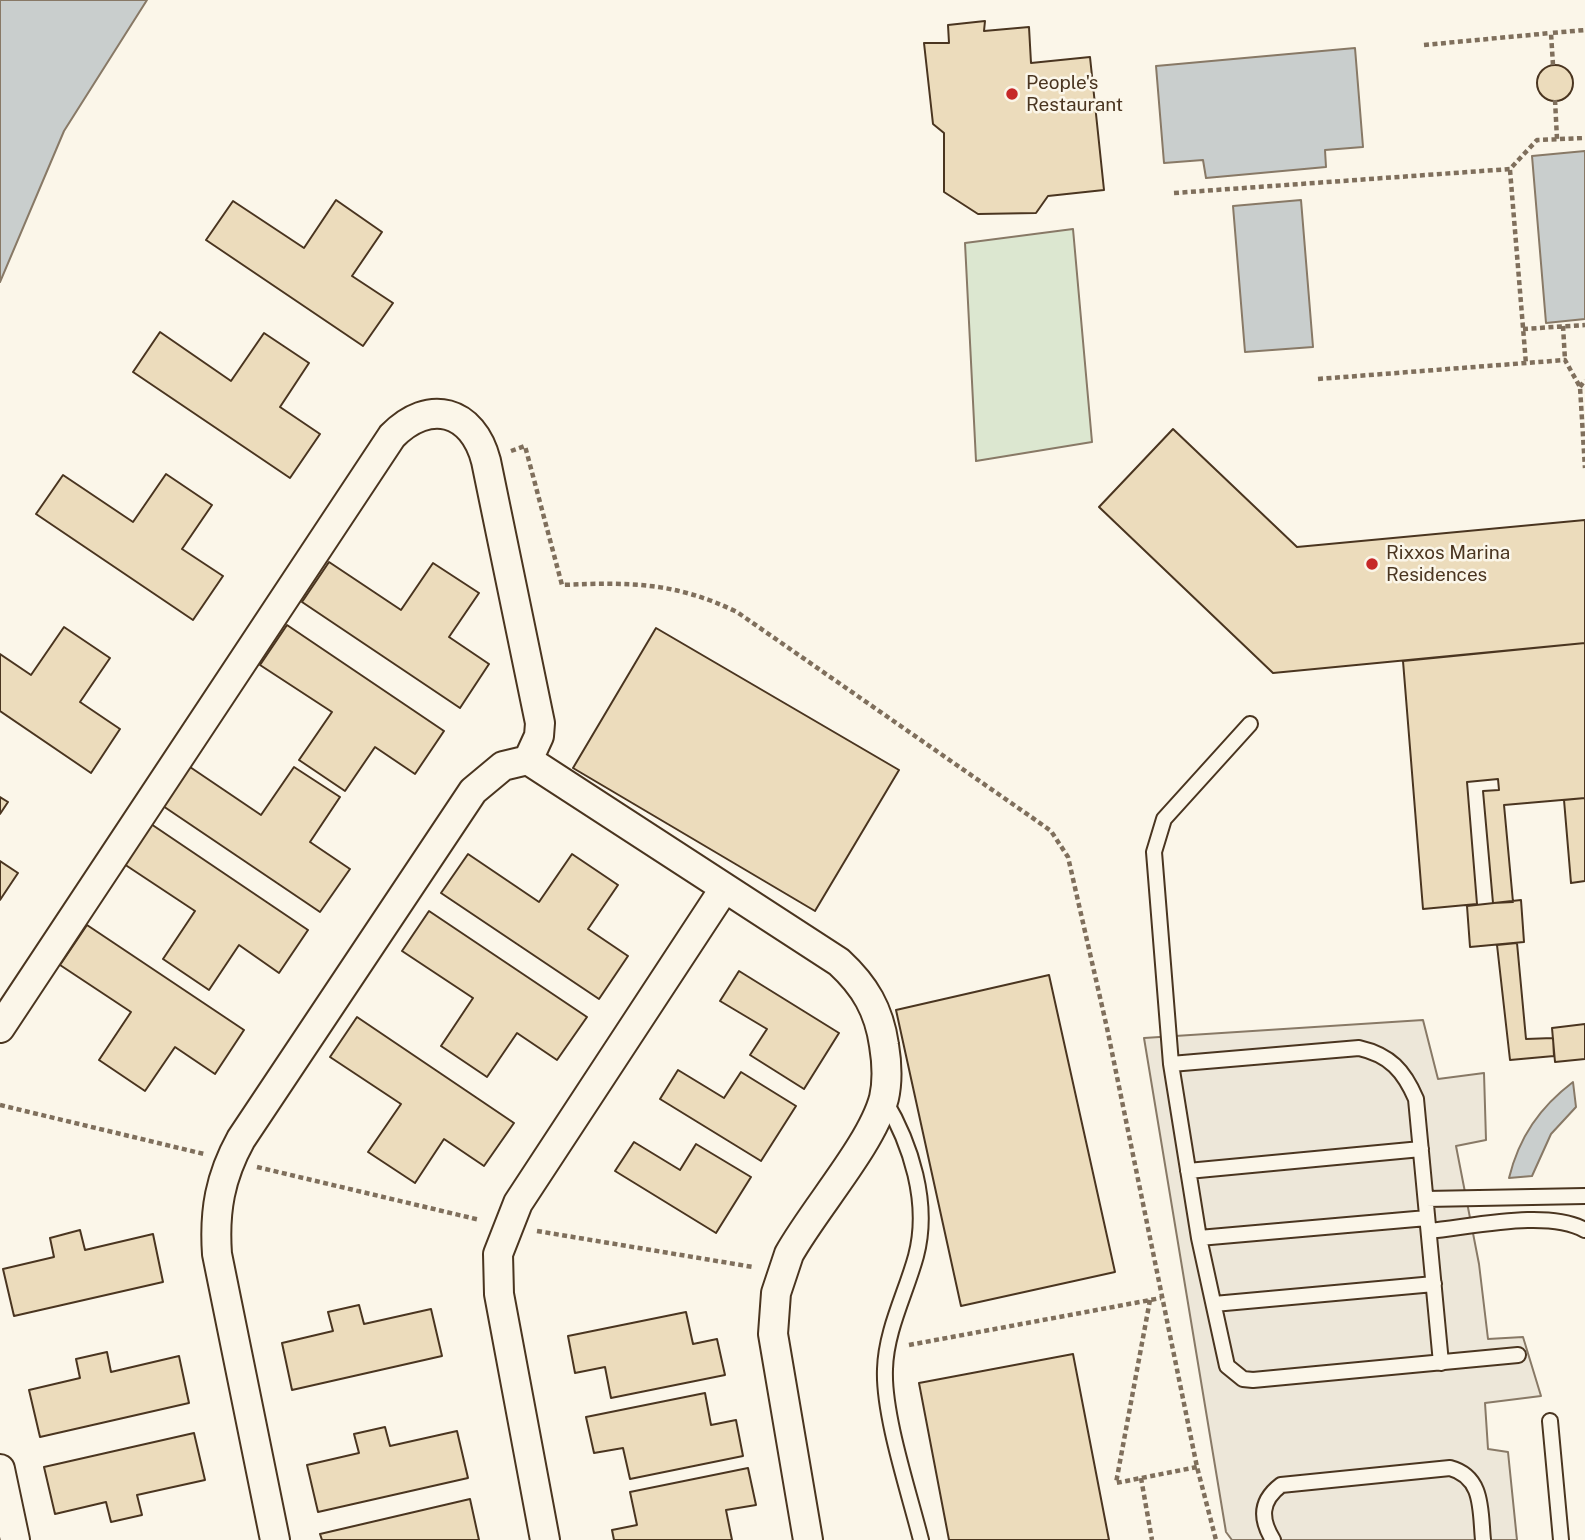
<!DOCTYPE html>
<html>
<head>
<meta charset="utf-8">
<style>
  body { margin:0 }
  canvas { display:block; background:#fbf6e9 }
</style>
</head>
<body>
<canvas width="1585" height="1540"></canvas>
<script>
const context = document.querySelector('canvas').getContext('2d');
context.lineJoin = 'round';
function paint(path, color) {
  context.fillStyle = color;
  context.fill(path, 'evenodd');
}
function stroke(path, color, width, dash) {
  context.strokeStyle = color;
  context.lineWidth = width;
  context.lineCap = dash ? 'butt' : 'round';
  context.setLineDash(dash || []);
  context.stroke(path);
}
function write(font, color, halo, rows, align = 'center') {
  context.font = font + ' "Public Sans",sans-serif';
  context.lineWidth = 5;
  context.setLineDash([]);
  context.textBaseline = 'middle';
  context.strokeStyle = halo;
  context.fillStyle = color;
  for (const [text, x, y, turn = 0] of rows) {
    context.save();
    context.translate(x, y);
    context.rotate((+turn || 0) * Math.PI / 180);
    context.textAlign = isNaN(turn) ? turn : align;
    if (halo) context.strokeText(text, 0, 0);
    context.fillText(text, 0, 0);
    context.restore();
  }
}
const green = new Path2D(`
  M1073,229L1092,442L976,461L965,243Z`);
paint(green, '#dce7d0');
stroke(green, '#887966', 2);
const parking = new Path2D(`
  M1423,1020L1438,1079L1484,1073L1486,1140L1456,1146L1479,1264L1488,1339L1523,1337L1541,1396L1485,1403L1488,1449L1508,1452L1517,1540H1232L1226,1532L1144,1038Z`);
paint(parking, '#ede7d9');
stroke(parking, '#887966', 2);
const water = new Path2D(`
  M0,0H147L64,131L0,282Z
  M1355,48L1363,147L1325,150L1326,167L1206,178L1203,160L1164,163L1156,66Z
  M1585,151V319L1546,323L1532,156Z
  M1301,200L1313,347L1245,352L1233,206Z
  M1573,1082L1576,1107L1551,1134L1532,1176L1509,1178C1519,1137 1540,1107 1573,1082Z`);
paint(water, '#c9cecd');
stroke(water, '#887966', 2);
const building = new Path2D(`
  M985,21L984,31L1029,27L1031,63L1090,57L1104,190L1048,196L1036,213L978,214L944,192V133L933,124L924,43H949L948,25Z
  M1537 83a18 18 0 1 1 36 0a18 18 0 1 1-36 0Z
  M336,200L382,232L352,276L393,303L363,346L206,240L233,201L304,248Z
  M160,332L231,381L264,333L309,363L280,407L320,434L290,478L133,372Z
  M1173,429L1297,547L1585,520V643L1273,673L1099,507Z
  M166,474L212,505L182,549L223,576L193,620L36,514L63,475L133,522Z
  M329,562L401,610L433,563L479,593L449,637L489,664L460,708L302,602Z
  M287,625L444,731L415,774L375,747L345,791L299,760L332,712L260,665Z
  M64,627L110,658L80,702L120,729L91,773L0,711V654L31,675Z
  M656,628L899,770L815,911L573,768Z
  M1585,643V798L1504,805L1513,902L1493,903L1483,791L1499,790L1498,779L1467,782L1477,904L1423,909L1403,661Z
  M190,767L261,815L294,767L340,797L310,842L350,869L320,912L163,806Z
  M0,797L8,802L0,814Z
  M1585,798V881L1571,883L1564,800Z
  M151,824L308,930L279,973L239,945L209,990L163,959L195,911L124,864Z
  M468,854L539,902L572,854L618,885L588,929L628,956L599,999L441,893Z
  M0,861L18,873L0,900Z
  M1521,900L1524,942L1470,947L1467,906Z
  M429,911L587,1017L557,1060L517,1033L487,1077L441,1046L473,998L402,951Z
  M87,925L244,1030L215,1074L175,1047L145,1091L99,1060L131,1012L60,965Z
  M1517,943L1526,1039L1553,1038L1554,1056L1510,1060L1497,945Z
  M739,971L839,1033L804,1089L750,1055L767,1029L720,1001Z
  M1049,975L1115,1272L961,1306L896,1010Z
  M357,1017L514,1123L484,1166L444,1139L415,1183L368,1152L401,1104L330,1057Z
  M1585,1024V1059L1555,1062L1552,1028Z
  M678,1070L724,1098L741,1072L796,1106L761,1161L660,1099Z
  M634,1142L680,1170L696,1144L751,1177L716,1233L615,1171Z
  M80,1230L85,1250L153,1234L163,1282L14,1316L3,1269L54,1257L50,1238Z
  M359,1305L364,1324L431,1309L442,1356L292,1390L282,1343L333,1331L328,1312Z
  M686,1312L693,1344L717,1339L725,1375L611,1398L605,1367L575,1373L568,1336Z
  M107,1352L111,1372L179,1356L189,1403L40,1437L29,1390L80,1378L76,1359Z
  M1073,1354L1109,1540H949L919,1383Z
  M705,1393L711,1425L736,1420L743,1456L630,1479L623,1448L594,1453L586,1417Z
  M385,1427L390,1446L457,1431L468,1478L318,1512L307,1465L359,1453L354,1434Z
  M194,1433L205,1480L137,1495L142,1515L111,1522L106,1502L55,1514L44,1467Z
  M748,1468L756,1505L726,1510L732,1540H614L612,1530L637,1525L630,1492Z
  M470,1499L479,1540H322L320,1534Z`);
paint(building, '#ecdcbc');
stroke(building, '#4a3520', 2);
const service = new Path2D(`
  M1250,724L1164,819L1154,852L1171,1064L1199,1238L1227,1366L1243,1379L1253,1380L1518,1355
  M1171,1064L1359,1048C1390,1055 1404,1071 1416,1099L1441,1363
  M884,1099C911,1144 930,1203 916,1256C906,1293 886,1330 885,1369C883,1415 909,1492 921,1540
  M1188,1171L1421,1149
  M1426,1199L1585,1196
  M1429,1231C1472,1227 1547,1209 1585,1230
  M1199,1238L1427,1218
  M1214,1304L1434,1284
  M1550,1421L1561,1540
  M1273,1540C1260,1519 1260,1501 1281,1485L1450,1468C1484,1477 1480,1511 1483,1540`);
const minor = new Path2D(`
  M528,760L839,962C865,986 879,1010 884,1045C887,1063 888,1080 884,1098C872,1144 814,1209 789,1254L776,1293L773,1334L808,1540
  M0,1028L392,436C429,398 473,410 486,461L540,723L539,736L528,760L503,766L473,791L241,1139C220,1177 214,1211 217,1254L275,1540
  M0,1469L15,1540
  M545,1540L499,1294L498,1254L518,1203L724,889`);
stroke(service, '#4a3520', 18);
stroke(minor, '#4a3520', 32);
stroke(new Path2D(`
  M1424,45L1551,33
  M1553,65L1551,33L1585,30
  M1555,100L1557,139
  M1510,170L1526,364
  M1174,193L1510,169L1537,140L1585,138
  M1563,326L1565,360
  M1523,329L1585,325
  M1318,379L1565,360L1580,387L1585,468
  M1580,387L1585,380
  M511,451L525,446L562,585C629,582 675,582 737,612L1037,821L1051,831L1068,857L1107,1028L1197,1467L1216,1540
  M0,1105L204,1154
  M257,1167L480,1220
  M537,1231L753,1267
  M1150,1300L1116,1483L1197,1467
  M909,1345L1161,1298
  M1141,1478L1152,1540`), '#7f6f5c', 4.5, [5, 3.5]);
stroke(service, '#fbf6e9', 14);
stroke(minor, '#fbf6e9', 28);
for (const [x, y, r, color] of [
  [1012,94,7,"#c62828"],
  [1372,564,7,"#c62828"]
]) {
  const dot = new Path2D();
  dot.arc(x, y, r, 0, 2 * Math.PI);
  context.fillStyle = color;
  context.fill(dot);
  stroke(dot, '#fbf6e9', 2.5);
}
write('19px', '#4a3520', '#fbf6e9', [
  ["People's",1026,83],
  ["Restaurant",1026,105],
  ["Rixxos Marina",1386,553],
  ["Residences",1386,575]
], 'left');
</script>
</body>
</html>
